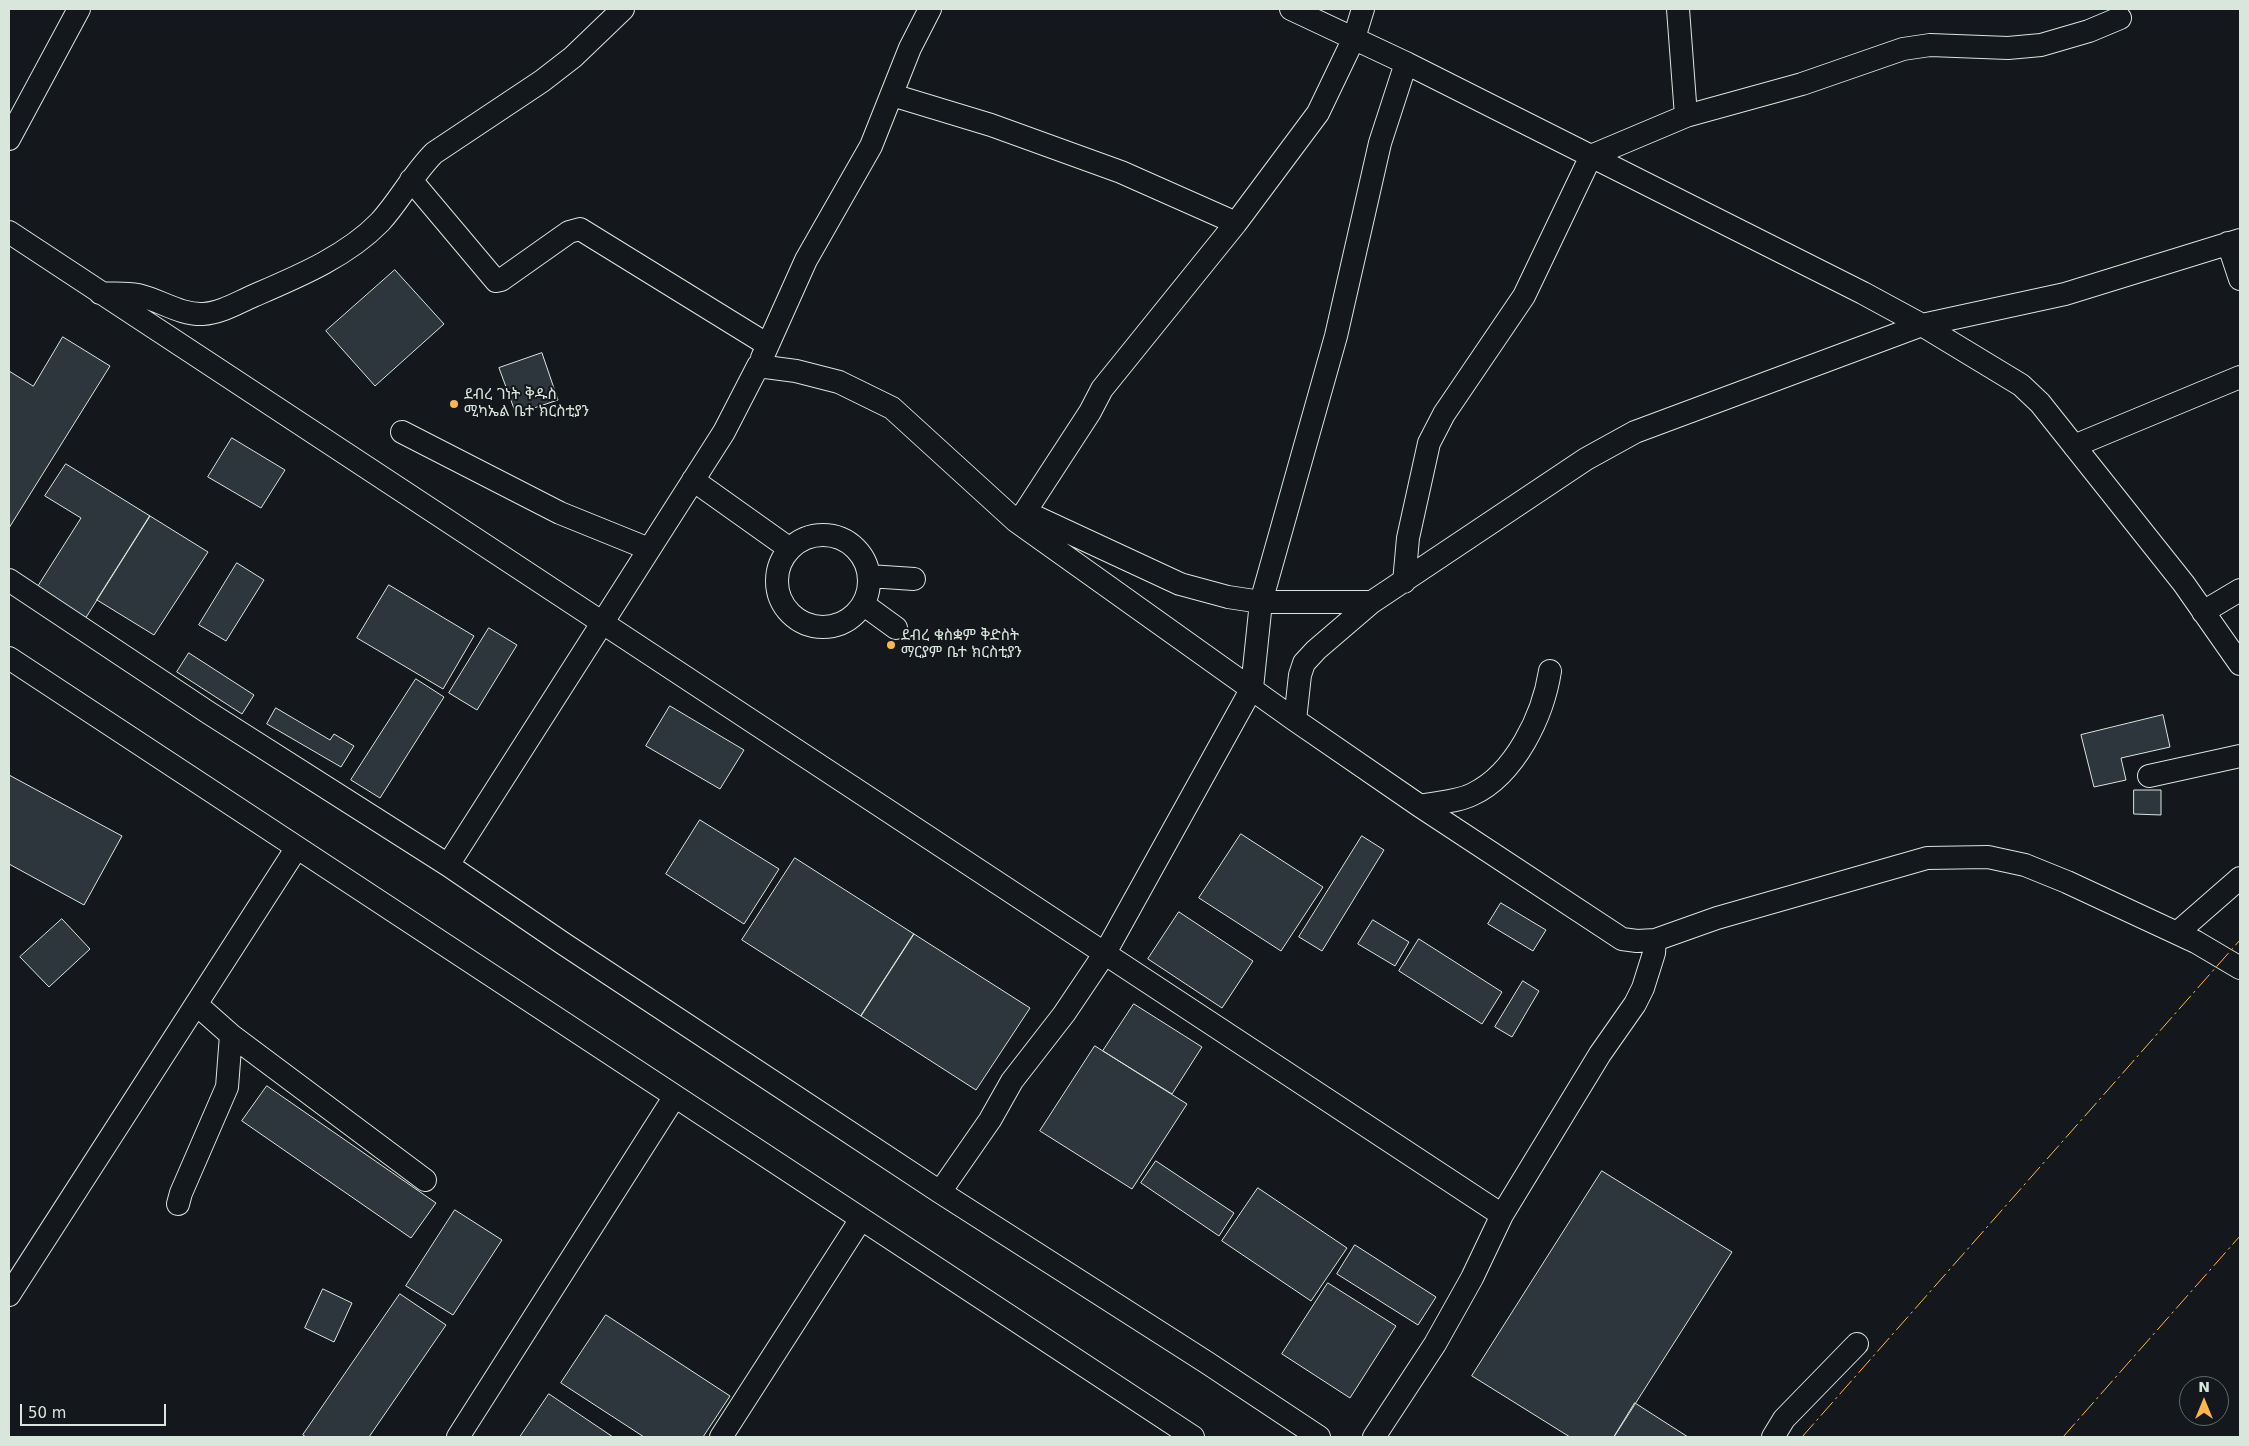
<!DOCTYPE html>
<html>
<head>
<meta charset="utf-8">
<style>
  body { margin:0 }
  #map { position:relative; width:2249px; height:1446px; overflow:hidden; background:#14181c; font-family:"DejaVu Sans",sans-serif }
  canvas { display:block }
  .frame { position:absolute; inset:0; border:10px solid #d8e6dc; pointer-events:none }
  .north { position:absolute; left:2179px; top:1376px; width:50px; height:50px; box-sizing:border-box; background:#14181c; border:1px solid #626a69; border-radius:50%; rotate:0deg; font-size:14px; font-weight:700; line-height:20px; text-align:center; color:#d8e6dc }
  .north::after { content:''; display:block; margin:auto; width:18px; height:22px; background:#ffb74d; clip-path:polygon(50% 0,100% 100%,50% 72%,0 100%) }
  .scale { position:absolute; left:20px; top:1404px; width:146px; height:22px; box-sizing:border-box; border:2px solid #d8e6dc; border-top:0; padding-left:6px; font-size:15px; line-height:18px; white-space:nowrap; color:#d8e6dc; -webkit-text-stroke:4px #14181c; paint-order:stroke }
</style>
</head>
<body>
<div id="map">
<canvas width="2249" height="1446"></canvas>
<div class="frame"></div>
<div class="north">N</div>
<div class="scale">50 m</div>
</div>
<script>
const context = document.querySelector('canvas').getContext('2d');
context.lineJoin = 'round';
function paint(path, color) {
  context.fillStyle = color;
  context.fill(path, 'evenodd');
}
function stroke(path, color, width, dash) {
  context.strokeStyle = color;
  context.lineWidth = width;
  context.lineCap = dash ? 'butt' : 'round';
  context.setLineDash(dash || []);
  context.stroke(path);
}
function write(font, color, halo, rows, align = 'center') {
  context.font = font + ' "DejaVu Sans","Noto Sans Ethiopic",sans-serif';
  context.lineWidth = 4;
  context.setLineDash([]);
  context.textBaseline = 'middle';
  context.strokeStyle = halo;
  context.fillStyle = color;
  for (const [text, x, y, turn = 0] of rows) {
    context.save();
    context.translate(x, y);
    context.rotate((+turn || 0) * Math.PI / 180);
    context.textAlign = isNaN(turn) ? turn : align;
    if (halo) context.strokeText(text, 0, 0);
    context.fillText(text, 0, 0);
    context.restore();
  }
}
const building = new Path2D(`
  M395,270L444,324L375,386L326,331Z
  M63,337L110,366L9,528V371L33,386Z
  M542,353L558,400L516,414L499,368Z
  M232,438L285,470L261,508L208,477Z
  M66,464L150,516L85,619L36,589L81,518L45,496Z
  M150,516L208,552L154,635L97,600Z
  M237,563L264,580L226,641L199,625Z
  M389,585L474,636L443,689L357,638Z
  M489,628L517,645L477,710L449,693Z
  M189,653L254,695L242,714L177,672Z
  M416,679L444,697L380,798L351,780Z
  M670,706L744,750L720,789L646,746Z
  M276,708L330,740L334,734L354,746L341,767L267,724Z
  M2163,715L2170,747L2121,758L2126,780L2094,787L2081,735Z
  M9,775L122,836L84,905L9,864Z
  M2134,790H2161V815L2134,814Z
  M700,820L779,869L744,924L666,874Z
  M1241,834L1323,887L1281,951L1199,898Z
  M1362,836L1384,850L1322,951L1299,937Z
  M795,858L914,934L861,1016L742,940Z
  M1501,903L1546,930L1533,951L1488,924Z
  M1179,912L1253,961L1222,1008L1148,959Z
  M62,919L90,949L49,987L20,957Z
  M1373,920L1409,942L1395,966L1358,944Z
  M914,934L1030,1008L976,1090L861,1016Z
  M1419,939L1502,992L1482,1024L1399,971Z
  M1523,981L1539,991L1512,1037L1495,1027Z
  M1134,1004L1202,1047L1172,1094L1103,1051Z
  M1095,1046L1187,1104L1132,1189L1040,1131Z
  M267,1086L436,1203L411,1238L242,1121Z
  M1156,1161L1234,1213L1219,1236L1141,1183Z
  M1602,1171L1732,1252L1614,1437H1570L1472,1376Z
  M1258,1188L1347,1248L1311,1301L1222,1241Z
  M455,1210L502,1240L453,1315L406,1286Z
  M1355,1245L1436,1297L1418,1325L1337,1274Z
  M1328,1283L1396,1326L1350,1398L1282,1354Z
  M323,1289L352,1303L334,1342L305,1328Z
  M400,1294L446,1325L369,1437H306L303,1435Z
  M606,1315L730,1396L703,1437H644L561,1383Z
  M549,1394L613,1437H520Z
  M1635,1403L1688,1437H1614Z`);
paint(building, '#2c363c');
stroke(building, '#d8e6dc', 1);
const minor = new Path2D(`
  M1291,9L1406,63L1863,293L1922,325L2021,385L2040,403L2184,584L2240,664
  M1678,9L1686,116
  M892,95L991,125L1121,172L1236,223
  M9,139L79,9
  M411,180L496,281L501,280L569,232L580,229L768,345
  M9,232L1502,1215
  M2228,243L2240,279
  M100,293C112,294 126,293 138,295C160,300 180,315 203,314C221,313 237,303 253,296C297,277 346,257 380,222C400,200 413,174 434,153L542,81L573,57L623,9
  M762,358L806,260L871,146L910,48L930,9
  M402,432L560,513L649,549
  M2074,446L2240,377
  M693,480L790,549
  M1025,512L1180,584L1228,597L1261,602L1336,336L1380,143L1406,63
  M1016,521L1025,512L1090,412L1102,389L1236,223L1318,113L1354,38L1363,9
  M777 581a46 46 0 1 1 92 0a46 46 0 1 1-92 0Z
  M869,576L914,579
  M9,580L209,713L448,865L564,944L940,1192L1206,1362L1319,1437
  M1404,582L1408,538L1429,443L1444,414L1524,296L1591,156L1686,116L1802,84L1903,49L1930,45L2008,48L2041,45L2089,31L2120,18
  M863,604L896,628
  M2203,612L2240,590
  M9,658L1193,1437
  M1295,720L1300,675L1304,663L1316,650L1372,602L1586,459L1635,432L1922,325L2065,294L2240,240
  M2149,776L2240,756
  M1420,806C1437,802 1458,802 1473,794C1515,774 1543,716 1550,671
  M448,865L724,432L758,366L796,371L839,382L892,408L1016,521L1295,720L1420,806L1622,939L1637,941L1655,940L1717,918L1927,858L1988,857L2025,865L2067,882L2196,942L2240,968
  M2177,933L2240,878
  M196,1004L231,1035L425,1180
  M940,1192L990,1120L1012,1081L1064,1014L1105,953L1252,688L1261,602H1372
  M178,1204L181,1193L227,1087L231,1035
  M9,1295L296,849
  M458,1437L675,1096
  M721,1437L861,1219
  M1374,1437L1435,1344L1472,1278L1502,1215L1600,1054L1635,1004L1643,988L1654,953L1655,940
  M1773,1437L1784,1419L1857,1344`);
stroke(minor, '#d8e6dc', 24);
stroke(minor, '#14181c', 22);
stroke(new Path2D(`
  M1802,1437L2240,940
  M2063,1437L2240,1236`), '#ffb74d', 1, [18, 4, 2.5, 4]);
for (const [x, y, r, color] of [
  [454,404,5,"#ffb74d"],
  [891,645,5,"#ffb74d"]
]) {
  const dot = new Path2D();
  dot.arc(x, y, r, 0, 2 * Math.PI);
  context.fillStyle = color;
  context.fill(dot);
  stroke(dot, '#14181c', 2);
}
write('15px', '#d8e6dc', '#14181c', [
  ["ደብረ ገነት ቅዱስ",464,395],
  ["ሚካኤል ቤተ ክርስቲያን",464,412],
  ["ደብረ ቁስቋም ቅድስት",901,636],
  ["ማርያም ቤተ ክርስቲያን",901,653]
], 'left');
</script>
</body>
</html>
